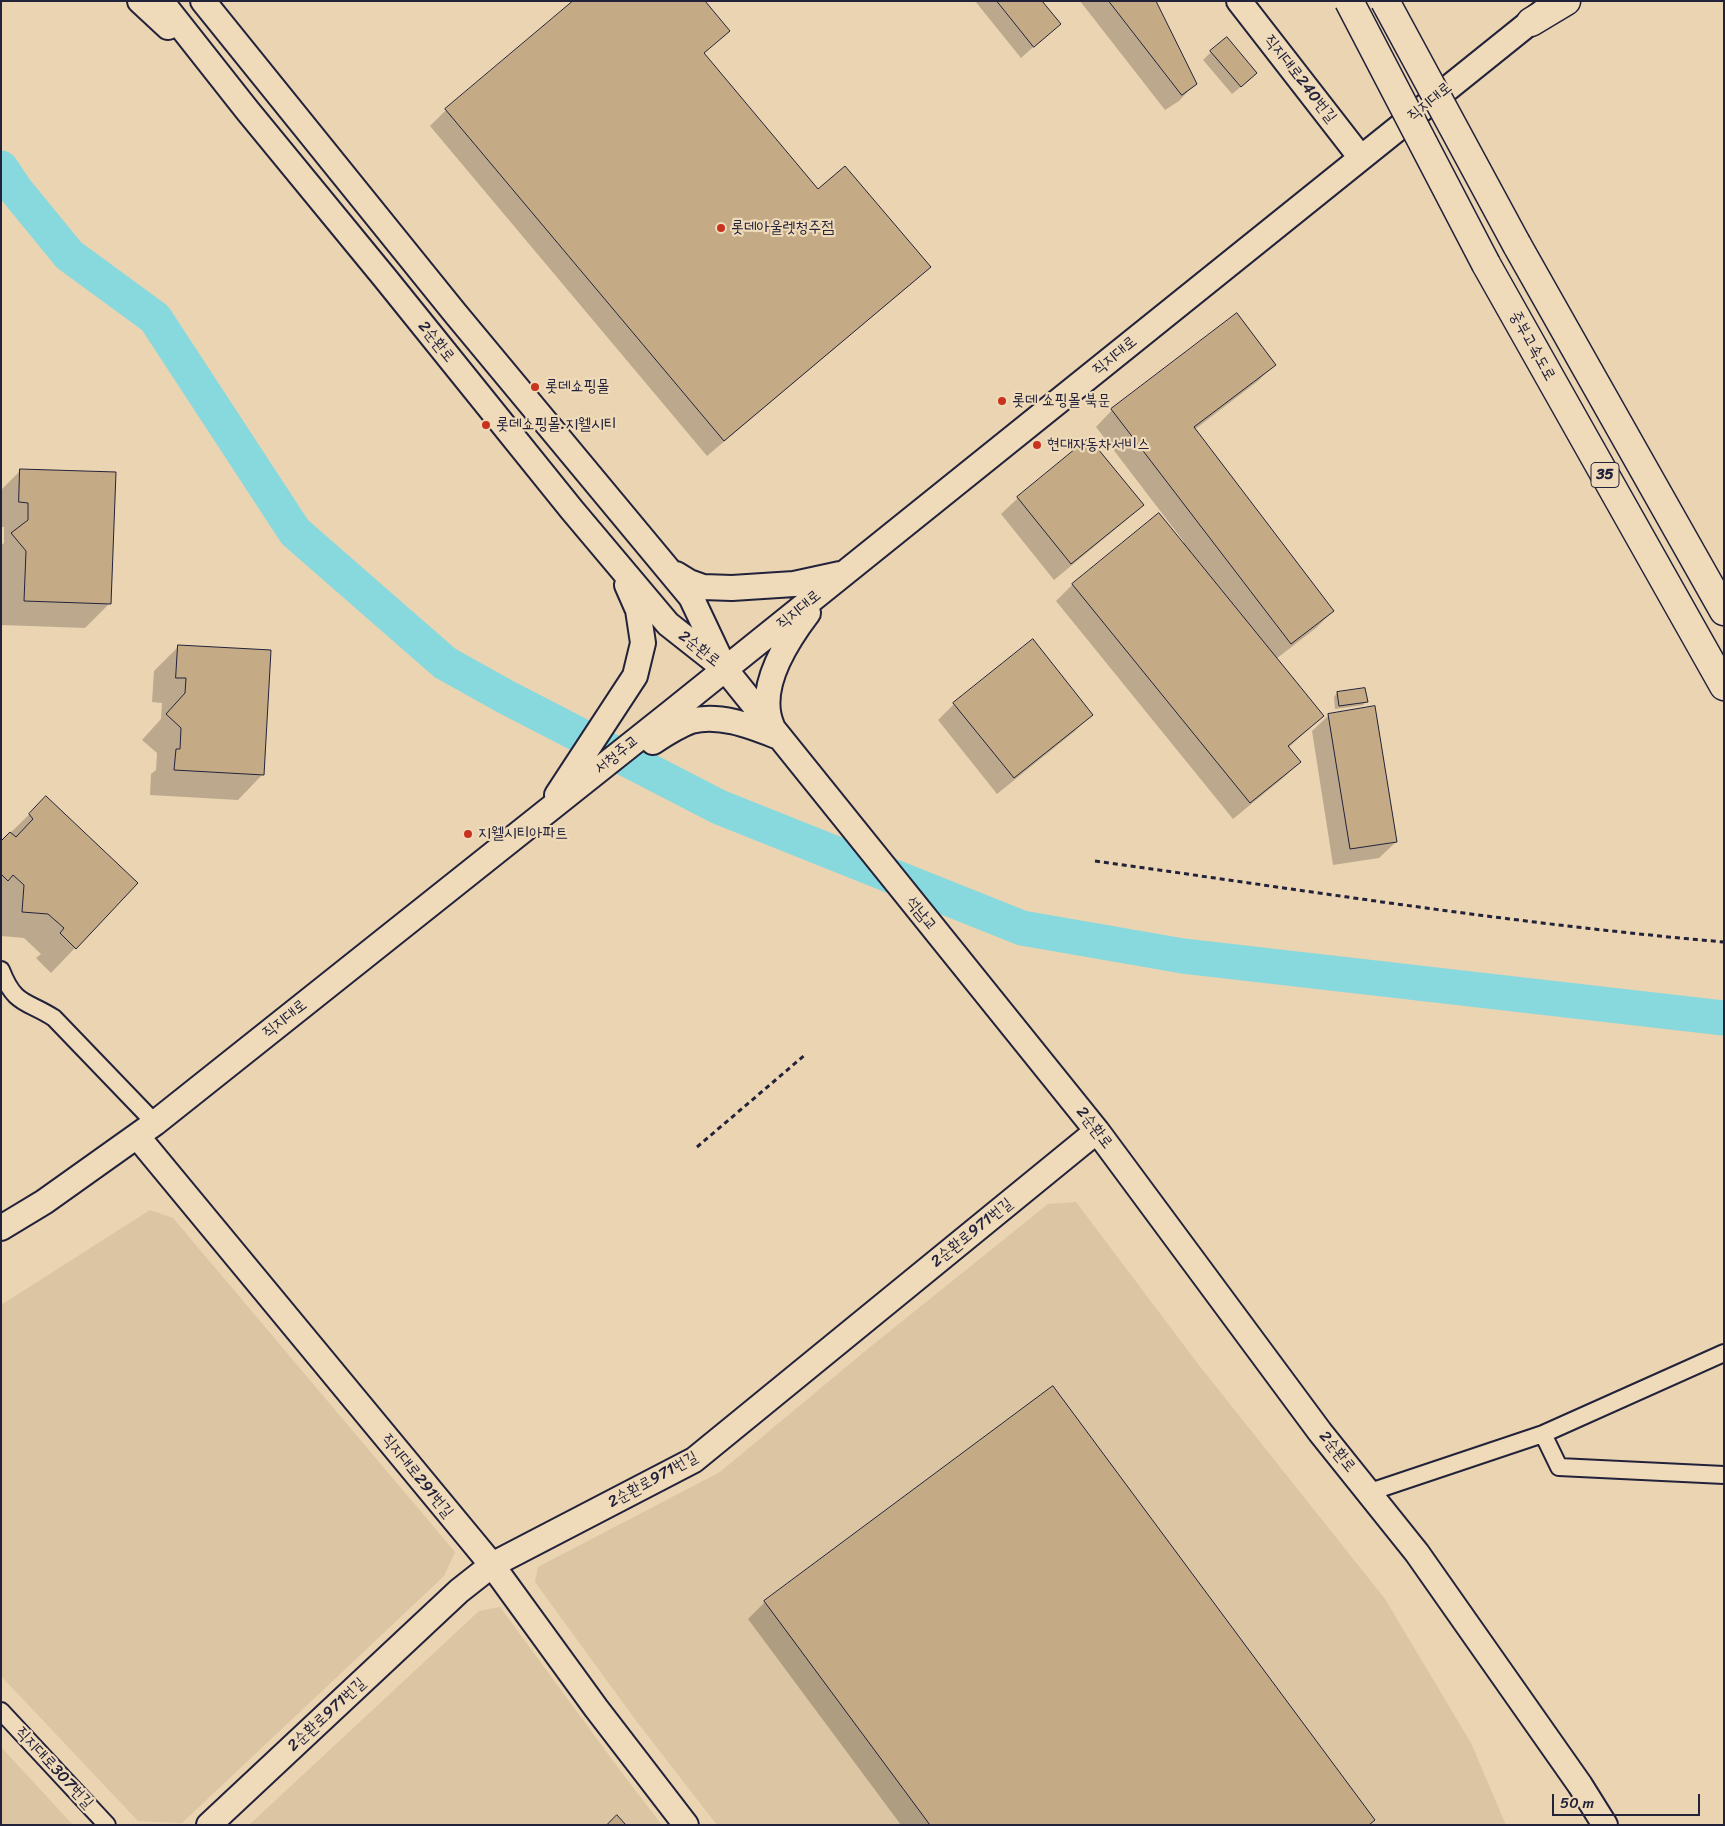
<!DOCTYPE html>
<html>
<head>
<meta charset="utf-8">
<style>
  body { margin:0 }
  #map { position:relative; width:1725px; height:1826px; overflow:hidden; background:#ebd4b1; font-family:Sriracha,sans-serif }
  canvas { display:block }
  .frame { position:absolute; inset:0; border:2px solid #22223b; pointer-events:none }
  .scale { position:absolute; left:1552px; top:1794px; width:148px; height:22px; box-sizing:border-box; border:2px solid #22223b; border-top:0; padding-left:6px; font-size:15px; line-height:18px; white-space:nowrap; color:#22223b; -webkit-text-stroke:4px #efdab9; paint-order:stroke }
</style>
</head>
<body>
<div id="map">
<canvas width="1725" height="1826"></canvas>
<div class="frame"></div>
<div class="scale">50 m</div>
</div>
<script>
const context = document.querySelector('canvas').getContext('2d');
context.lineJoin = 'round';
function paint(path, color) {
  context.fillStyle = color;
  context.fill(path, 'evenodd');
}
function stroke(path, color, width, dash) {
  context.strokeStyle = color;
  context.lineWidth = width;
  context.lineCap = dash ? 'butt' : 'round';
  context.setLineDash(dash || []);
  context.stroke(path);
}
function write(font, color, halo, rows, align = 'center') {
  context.font = font + ' Sriracha,"Poor Story",sans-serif';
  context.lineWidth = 4.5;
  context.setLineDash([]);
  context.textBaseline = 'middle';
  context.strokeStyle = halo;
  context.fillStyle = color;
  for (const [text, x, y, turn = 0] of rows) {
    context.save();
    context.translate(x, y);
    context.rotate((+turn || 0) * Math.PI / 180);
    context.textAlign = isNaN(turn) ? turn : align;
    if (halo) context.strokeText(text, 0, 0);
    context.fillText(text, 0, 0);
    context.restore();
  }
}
paint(new Path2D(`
  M1076,1202L1198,1364L1385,1599L1471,1743L1506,1825H717L637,1722L535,1582L538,1567L720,1472L864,1352L1048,1204Z
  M150,1210L173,1218L455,1552L444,1576L182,1823L138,1821L1,1676V1305Z
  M500,1607L622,1773L662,1825H249L479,1611Z
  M1,1747L73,1825H1Z`), '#dbc5a2');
paint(new Path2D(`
  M975,1H1040L1059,24L1021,58Z
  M1080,1H1155L1195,84L1179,101L1165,110Z
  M728,31L703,54L818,191L929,267L912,283L707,456L430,126L446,110Z
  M1211,52L1248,81L1232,94L1203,60Z
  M1275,364L1258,381L1194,430L1333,611L1316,628L1276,659L1323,716L1288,748L1300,762L1283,778L1233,819L1056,601L1072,585L1159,514L1182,543L1184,542L1096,427L1112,410Z
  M1089,439L1142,505L1125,521L1054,580L1001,514L1018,498Z
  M21,470L109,604L85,628L1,625V545L4,543V527H1V490Z
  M179,646L262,775L238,800L150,795L151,774L156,770L157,753L142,740L161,719L162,703L152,702L154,671Z
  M1337,693L1366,701L1363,705L1335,709L1334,697Z
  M954,704L1092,714L1075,731L997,794L938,720Z
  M1329,715L1396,842L1379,858L1333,865L1312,731Z
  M46,798L75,948L51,973L36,958L41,954L24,938L1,936V842Z
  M765,1602L1369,1825H901L748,1619Z`), '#0003');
stroke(new Path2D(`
  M1,168L15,189L69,255L155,318L295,532L445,663L506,697L719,807L1022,928L1183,956L1724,1018`), '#88d9de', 35);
const building = new Path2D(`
  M573,1H705L730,31L704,53L818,189L845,166L931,267L724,441L445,109Z
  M997,1H1042L1061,24L1034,47Z
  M1109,1H1156L1197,84L1182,95Z
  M1227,37L1257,73L1241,87L1210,51Z
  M1237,313L1276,365L1194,427L1334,611L1291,644L1111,409Z
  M1089,438L1144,505L1071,564L1017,497Z
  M20,469L116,472L111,604L24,601L26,551L11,533L28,520V503L19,502Z
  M1159,513L1324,716L1288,746L1301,762L1250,803L1072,584Z
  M1033,639L1093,715L1014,778L953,703Z
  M178,645L271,650L264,775L174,770L176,749H180L181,728L166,714L185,693L186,678H176Z
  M1365,688L1368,702L1339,706L1337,692Z
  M1375,706L1397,842L1350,849L1328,714Z
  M46,796L138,883L76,949L60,933L64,928L48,914L22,912L24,885L13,875L8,881L1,874V841L10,832L16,837L33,819L29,814Z
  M1053,1386L1375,1820L1369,1825H930L764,1601Z
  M617,1815L626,1825H607Z`);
paint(building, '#c4ab85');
stroke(building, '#22223b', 1);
const street = new Path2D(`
  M1,970C15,1006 26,1000 54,1018L155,1123
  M1543,1434L1559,1467L1724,1475
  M1370,1492L1543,1434L1724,1353
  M1,1711L107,1825`);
const secondary = new Path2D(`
  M140,1L168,27
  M161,1L247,110L385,278L572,510L668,624L720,665
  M203,1L455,313L691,597L725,669L1097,1131L1320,1432L1417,1553L1580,1785L1605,1825
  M1239,1L1361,158
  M676,574L689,582L703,587L732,588L794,584L840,574
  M772,726C756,689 786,642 808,613
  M653,742C665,734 677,726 691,721C720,713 753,727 779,737
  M557,795L635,676L643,643L638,610L627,585
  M137,1136L492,1565L596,1708L686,1825
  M1,1228L44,1202L155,1123L673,711L1544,11
  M209,1825L459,1591L492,1565L694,1460L1097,1131`);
const highway = new Path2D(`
  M1531,22L1566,1
  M1517,245L1724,611
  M1486,264L1724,686`);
stroke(street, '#22223b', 20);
stroke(secondary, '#22223b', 28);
stroke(highway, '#22223b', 31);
stroke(new Path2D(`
  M1095,861C1304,890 1513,924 1724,942
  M697,1147L806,1054`), '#22223b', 3, [5, 4]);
stroke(street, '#efdab9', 16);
stroke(secondary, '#efdab9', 24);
stroke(highway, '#efdab9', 28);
const highwayBridge = new Path2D(`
  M1349,1L1486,264
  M1385,1L1517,245`);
stroke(highwayBridge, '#22223b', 31, []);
stroke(highwayBridge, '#efdab9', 28);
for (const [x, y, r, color] of [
  [721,228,5,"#c8321e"],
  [535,387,5,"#c8321e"],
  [1002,401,5,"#c8321e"],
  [486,425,5,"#c8321e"],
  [1037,445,5,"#c8321e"],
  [468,834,5,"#c8321e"]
]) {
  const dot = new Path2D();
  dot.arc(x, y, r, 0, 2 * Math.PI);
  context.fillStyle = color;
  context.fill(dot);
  stroke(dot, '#efdab9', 2);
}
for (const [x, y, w] of [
  [1605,475,28]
]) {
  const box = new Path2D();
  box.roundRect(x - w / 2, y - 12.5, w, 25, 4);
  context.fillStyle = '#efdab9';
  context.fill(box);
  stroke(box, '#22223b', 1);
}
write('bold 15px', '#22223b', null, [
  ["35",1605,475]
]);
write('16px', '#22223b', '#efdab9', [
  ["직지대로240번길",1300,79,52],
  ["직지대로",1430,102,-39],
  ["2순환로",436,342,51],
  ["중부고속도로",1532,346,61],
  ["직지대로",1115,356,-39],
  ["직지대로",799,610,-39],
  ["2순환로",699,649,38],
  ["서청주교",617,755,-39],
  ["석남교",921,914,51],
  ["직지대로",285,1019,-38],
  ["2순환로",1094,1128,52],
  ["2순환로971번길",972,1233,-39],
  ["2순환로",1337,1452,51],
  ["직지대로291번길",417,1476,51],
  ["2순환로971번길",653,1480,-29],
  ["2순환로971번길",327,1715,-43],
  ["직지대로307번길",54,1768,47]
]);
write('16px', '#22223b', '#efdab9', [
  ["롯데아울렛청주점",731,228],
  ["롯데쇼핑몰",545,387],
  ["롯데 쇼핑몰 북문",1012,401],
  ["롯데쇼핑몰.지웰시티",496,425],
  ["현대자동차서비스",1047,445],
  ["지웰시티아파트",478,834]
], 'left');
</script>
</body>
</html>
